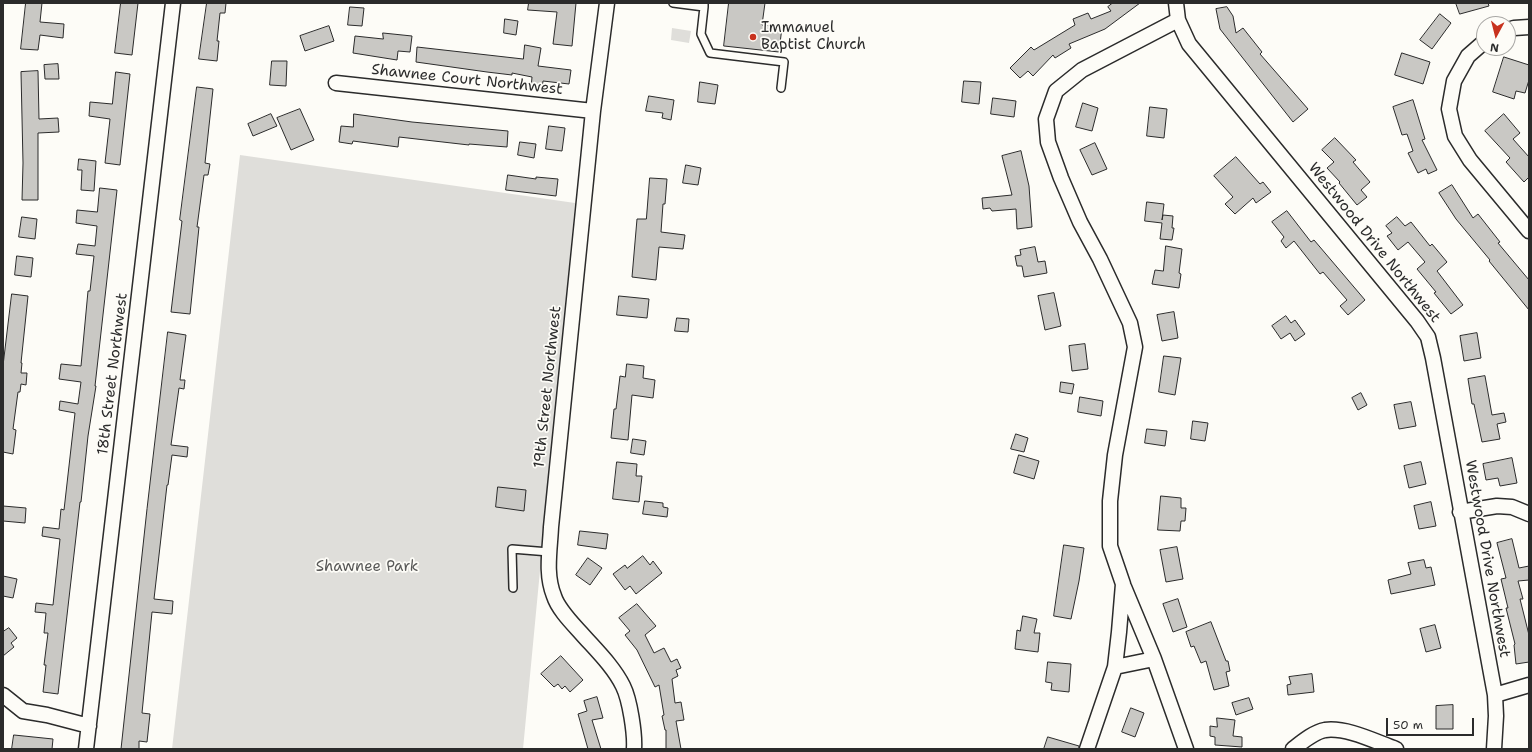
<!DOCTYPE html>
<html>
<head>
<meta charset="utf-8">
<style>
  body { margin:0 }
  #map { position:relative; width:1532px; height:752px; overflow:hidden; background:#fdfcf7; font-family:"Shantell Sans",sans-serif }
  canvas { display:block }
  .frame { position:absolute; inset:0; border:4px solid #2b2b2b; pointer-events:none }
  .north { position:absolute; left:1476px; top:16px; width:40px; height:40px; box-sizing:border-box; background:#fdfcf7; border:1px solid #a9a8a5; border-radius:50%; rotate:187deg; font-size:11px; font-weight:700; line-height:16px; text-align:center; color:#2b2b2b }
  .north::after { content:''; display:block; margin:auto; width:14px; height:18px; background:#c8321e; clip-path:polygon(50% 0,100% 100%,50% 72%,0 100%) }
  .scale { position:absolute; left:1386px; top:718px; width:88px; height:18px; box-sizing:border-box; border:2px solid #2b2b2b; border-top:0; padding-left:5px; font-size:12px; line-height:14px; white-space:nowrap; color:#2b2b2b; -webkit-text-stroke:3px #fdfcf7; paint-order:stroke }
</style>
</head>
<body>
<div id="map">
<canvas width="1532" height="752"></canvas>
<div class="frame"></div>
<div class="north">N</div>
<div class="scale">50 m</div>
</div>
<script>
const context = document.querySelector('canvas').getContext('2d');
context.lineJoin = 'round';
function paint(path, color) {
  context.fillStyle = color;
  context.fill(path, 'evenodd');
}
function stroke(path, color, width, dash) {
  context.strokeStyle = color;
  context.lineWidth = width;
  context.lineCap = dash ? 'butt' : 'round';
  context.setLineDash(dash || []);
  context.stroke(path);
}
function write(font, color, halo, rows, align = 'center') {
  context.font = font + ' "Shantell Sans",sans-serif';
  context.lineWidth = 3.5;
  context.setLineDash([]);
  context.textBaseline = 'middle';
  context.strokeStyle = halo;
  context.fillStyle = color;
  for (const [text, x, y, turn = 0] of rows) {
    context.save();
    context.translate(x, y);
    context.rotate((+turn || 0) * Math.PI / 180);
    context.textAlign = isNaN(turn) ? turn : align;
    if (halo) context.strokeText(text, 0, 0);
    context.fillText(text, 0, 0);
    context.restore();
  }
}
paint(new Path2D(`
  M672,28L691,31L689,43L671,40Z
  M240,155L575,203L523,749H172Z`), '#dfdeda');
const building = new Path2D(`
  M26,3H42L40,22L64,24L63,38L40,35L38,50L21,49Z
  M121,3H138L132,55L115,53Z
  M207,3H226L225,13H220L217,41H219L217,61L199,59Z
  M529,3H576L572,46L553,44L557,12L528,10Z
  M729,3H765L762,25L782,27L779,52L724,46Z
  M1113,3H1140L1105,29L1069,44L1071,48L1055,58L1053,55L1033,76L1028,71L1020,78L1010,68L1031,47L1034,50L1075,25L1073,19L1088,13L1091,19L1111,11L1108,7Z
  M1456,3H1488L1489,6L1460,14Z
  M350,7L364,8L362,26L348,25Z
  M1227,7L1233,16L1236,33L1243,28L1262,52L1260,54L1308,109L1293,122L1220,29L1216,9Z
  M1440,14L1451,23L1432,49L1420,40Z
  M505,19L518,21L516,35L504,33Z
  M329,26L334,41L305,51L300,36Z
  M383,33L412,36L410,52L398,51L397,60L353,53L355,36L383,39Z
  M525,45L541,48L538,66L571,70L569,84L543,81L542,89L531,88L532,77L512,73V75L487,72L416,62L417,47L523,59Z
  M1402,53L1430,62L1423,84L1395,75Z
  M1504,57L1529,65V80L1525,93L1516,91L1514,99L1493,92Z
  M272,61H287L286,86L270,85Z
  M58,64L59,79H45L44,65Z
  M38,71L39,119L58,118L59,132L38,133V200H22L23,163L21,72Z
  M116,72L130,74L120,165L105,163L110,119L89,116L90,102L112,104Z
  M964,81L981,82L979,104L962,102Z
  M700,82L718,85L715,104L698,102Z
  M197,87L213,89L205,163L210,164L208,175H204L197,227H199L190,314L171,312L182,221L180,220Z
  M649,96L674,100L671,120L662,118L663,113L646,111Z
  M993,98L1016,101L1014,117L991,114Z
  M1413,100L1425,139L1422,140L1437,170L1428,174L1426,169L1418,173L1408,153L1413,151L1407,134L1402,135L1393,107Z
  M1083,103L1098,108L1092,131L1076,127Z
  M1150,107L1167,109L1164,138L1147,136Z
  M300,109L314,140L291,150L277,118Z
  M271,114L277,126L253,136L248,124Z
  M354,114L412,122L508,131L507,147L469,144V145L399,137L398,147L353,141L352,144L339,142L341,126L353,127Z
  M1504,114L1520,133L1513,139L1529,157V177L1524,182L1506,162L1510,158L1485,131Z
  M549,126L565,128L562,151L546,149Z
  M1335,138L1356,160L1353,162L1370,182L1361,190L1367,197L1357,205L1339,183L1340,182L1327,168L1334,162L1322,150Z
  M520,142L536,144L534,158L518,155Z
  M1095,143L1107,169L1092,175L1080,150Z
  M1021,151L1029,186L1032,227L1017,229L1016,209L992,211L990,208L983,209L982,198L1012,195L1002,156Z
  M1236,157L1260,184L1263,182L1271,192L1256,203L1253,198L1235,214L1225,204L1233,197L1214,176Z
  M79,159L96,161L94,191L81,190L82,170H78Z
  M686,165L701,168L698,185L683,183Z
  M508,175L536,179V177L558,179L556,196L506,190Z
  M650,178L667,179L665,204H663L661,232L685,235L683,249L659,247L656,280L632,277L637,219H646Z
  M1452,185L1473,218L1478,214L1500,242L1498,243L1529,280V310L1489,261L1490,260L1456,219L1439,193Z
  M100,188L117,190L95,386H96L88,436L81,502H80L58,694L43,692L46,665H44L48,633H44L46,613L35,612L36,603L53,605L60,539L42,536L43,527L59,529L61,509L64,510L75,413L59,410L60,401L78,404L81,382L59,379L61,364L81,366L88,291H90L94,256L76,254L78,244L95,246L97,226L76,223L77,210L97,212Z
  M1147,202L1164,204L1162,220L1163,215L1173,216L1172,228H1174L1172,240L1160,239L1162,223L1145,221Z
  M1287,211L1311,242L1314,240L1365,300L1348,315L1340,306L1347,300L1323,272L1320,274L1294,241L1286,248L1281,241L1284,237L1272,222Z
  M22,217L37,219L35,239L19,237Z
  M1397,217L1405,226L1411,222L1430,246L1432,244L1447,262L1437,271L1463,305L1451,314L1434,293L1436,292L1417,269L1425,262L1408,242L1398,250L1387,236L1392,233L1386,226Z
  M1166,246L1182,249L1179,273L1181,274L1179,288L1152,284L1155,270L1163,271Z
  M1035,247L1038,262L1045,261L1047,273L1024,277L1022,266H1017L1015,256L1021,255L1020,250Z
  M17,256L33,258L31,277L15,275Z
  M1054,293L1061,326L1045,330L1038,296Z
  M12,294L28,296L21,363H22L21,373H27L26,385L21,384L20,392H18L13,429L16,430L13,454L3,452V366Z
  M619,296L649,299L647,318L617,315Z
  M1174,312L1178,338L1162,341L1157,315Z
  M1286,316L1291,323L1295,320L1305,334L1295,341L1290,333L1281,339L1272,326Z
  M677,318L689,319L688,332L675,331Z
  M168,332L186,335L180,380H185L184,389L179,388L171,445L188,447L187,457L172,455L168,485H167L154,599L173,601L172,614L152,612L142,713L150,714L147,742L139,741V749H121L147,509Z
  M1477,333L1481,358L1464,361L1460,336Z
  M1085,344L1088,369L1072,371L1069,346Z
  M1164,356L1181,358L1175,395L1159,392Z
  M627,364L644,366L643,378L655,380L653,398L632,395L628,440L611,438L614,409H616L620,376L625,377Z
  M1485,376L1492,415L1504,413L1506,422L1497,424L1500,439L1482,442L1474,404H1472L1468,379Z
  M1061,382L1074,384L1072,394L1060,392Z
  M1361,393L1367,405L1358,410L1352,398Z
  M1080,397L1103,401L1101,416L1078,412Z
  M1411,402L1416,426L1399,429L1394,405Z
  M1193,421L1208,423L1205,441L1191,439Z
  M1147,429L1167,431L1165,446L1145,443Z
  M1016,434L1028,438L1024,452L1011,449Z
  M633,439L646,441L644,455L631,453Z
  M1019,455L1039,461L1034,479L1014,473Z
  M1512,458L1517,483L1500,486L1498,478L1486,480L1483,464Z
  M617,462L637,464L636,476H642L639,502L613,499Z
  M1421,462L1426,484L1409,488L1404,466Z
  M498,487L526,490L524,511L496,507Z
  M1161,496L1181,498V508H1186L1185,521H1181L1180,531L1158,530Z
  M645,501L663,503V507L668,508L667,517L643,514Z
  M1431,502L1436,526L1419,529L1414,506Z
  M3,506L26,508L25,523L3,521Z
  M580,531L608,534L606,549L578,545Z
  M1512,539L1519,568L1529,566V580L1518,581L1523,599H1520L1529,635V662L1516,664L1514,645L1515,644L1506,608H1508L1501,579L1506,578L1497,543Z
  M1064,545L1084,548L1079,581L1071,619L1054,616Z
  M1177,547L1183,579L1166,582L1160,550Z
  M643,556L650,565L653,561L662,573L636,594L630,586L625,590L613,574L625,565L627,568Z
  M588,558L602,568L590,585L576,575Z
  M1424,560L1426,568L1431,567L1435,585L1391,594L1388,580L1411,574L1408,563Z
  M3,576L17,579L13,598L3,596Z
  M1178,599L1187,627L1173,632L1163,604Z
  M637,604L656,626L645,635L654,653L664,648L671,662L677,659L681,668L676,670L678,676L672,679L675,703L681,702L684,720L676,721L681,749H666V730H665L662,716L664,715L659,685L655,687L637,650L625,635L630,631L619,618Z
  M1023,616L1037,619L1034,633H1040L1038,652L1015,649L1017,630L1020,631Z
  M1211,622L1226,661H1228L1230,671L1226,672L1229,686L1214,690L1206,661L1201,663L1194,646L1191,647L1186,632Z
  M1435,625L1441,648L1426,652L1420,629Z
  M9,628L17,638L11,643L14,647L3,656V632Z
  M561,656L583,680L570,692L565,686L562,689L558,684L554,687L541,674Z
  M1048,662L1071,664L1069,692L1051,690L1052,683L1046,682Z
  M1312,674L1314,692L1288,695L1287,685L1291,684L1289,677Z
  M597,697L603,718L592,720L601,749H588L578,714L587,711L584,701Z
  M1249,698L1253,709L1236,715L1232,703Z
  M1453,705V729H1436V706Z
  M1131,708L1144,713L1135,737L1122,732Z
  M1217,718L1235,720L1233,736L1242,737V747L1215,745V737L1210,736V726L1217,727Z
  M14,735L53,739L52,749H12Z
  M1048,737L1079,746V749H1044Z`);
paint(building, '#c9c8c4');
stroke(building, '#2b2b2b', 1);
const lane = new Path2D(`
  M673,3L704,7V3
  M704,7L701,34L710,53L784,62L781,88
  M513,588L512,549L549,552`);
const street = new Path2D(`
  M607,3L593,111L551,527C550,550 545,574 554,596C558,609 572,623 581,633C596,650 613,666 623,686C630,700 635,734 634,749
  M1176,3L1178,20L1189,44L1417,321L1428,337L1433,358L1495,695L1496,716L1494,749
  M1508,30L1514,28L1529,27
  M1484,42L1468,56L1454,81L1449,109L1455,136L1470,160L1529,231
  M336,83L593,111
  M1460,512L1497,506L1512,507L1529,514
  M1124,587L1154,659L1186,749
  M1115,667L1154,659
  M3,695L23,711L47,715L89,726
  M1495,695L1529,685
  M86,749L173,3
  M1087,749L1115,667L1119,632L1123,584L1110,546V501L1115,455L1135,347L1130,323L1100,259L1080,222L1061,178L1048,142L1046,119L1056,91L1082,70L1178,20
  M1293,749C1302,742 1314,732 1325,730C1347,727 1376,742 1396,749`);
stroke(lane, '#2b2b2b', 10);
stroke(street, '#2b2b2b', 17);
stroke(lane, '#fdfcf7', 7);
stroke(street, '#fdfcf7', 14);
for (const [x, y, r, color] of [
  [753,37,4,"#c8321e"]
]) {
  const dot = new Path2D();
  dot.arc(x, y, r, 0, 2 * Math.PI);
  context.fillStyle = color;
  context.fill(dot);
  stroke(dot, '#fdfcf7', 1.5);
}
write('15px', '#2b2b2b', '#fdfcf7', [
  ["Immanuel",761,28],
  ["Baptist Church",761,45]
], 'left');
write('15px', '#2b2b2b', '#fdfcf7', [
  ["Shawnee Court Northwest",467,80,6],
  ["Westwood Drive Northwest",1374,243,51],
  ["18th Street Northwest",113,374,-83],
  ["19th Street Northwest",548,387,-84],
  ["Westwood Drive Northwest",1487,559,80]
]);
write('15px', '#585857', '#fdfcf7', [
  ["Shawnee Park",367,567]
]);
</script>
</body>
</html>
